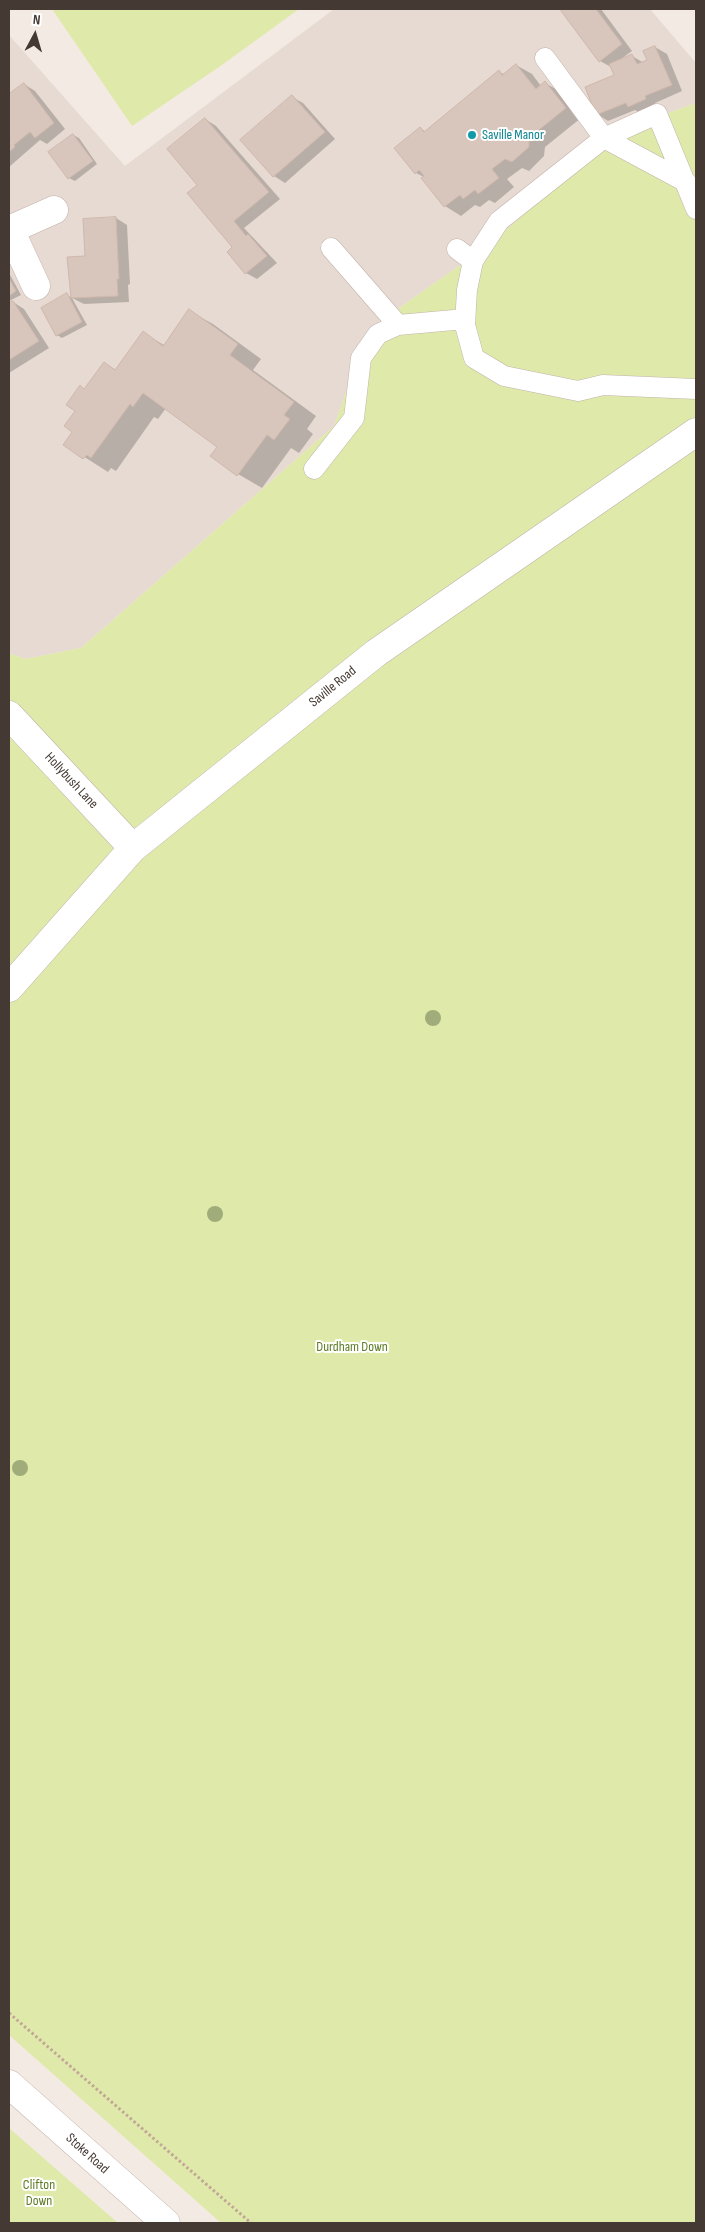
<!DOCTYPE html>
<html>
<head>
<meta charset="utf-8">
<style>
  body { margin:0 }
  #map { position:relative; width:705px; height:2232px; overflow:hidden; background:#f3eae4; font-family:"Sofia Sans Condensed",sans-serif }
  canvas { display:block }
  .frame { position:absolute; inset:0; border:10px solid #453933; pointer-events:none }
  .north { position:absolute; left:10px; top:10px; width:50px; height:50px; -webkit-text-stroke:4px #fff; paint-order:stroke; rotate:6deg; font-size:14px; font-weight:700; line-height:20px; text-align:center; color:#453933 }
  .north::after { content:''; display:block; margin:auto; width:18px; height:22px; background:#453933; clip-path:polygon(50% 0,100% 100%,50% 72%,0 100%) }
</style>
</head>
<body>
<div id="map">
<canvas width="705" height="2232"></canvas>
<div class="frame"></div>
<div class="north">N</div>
</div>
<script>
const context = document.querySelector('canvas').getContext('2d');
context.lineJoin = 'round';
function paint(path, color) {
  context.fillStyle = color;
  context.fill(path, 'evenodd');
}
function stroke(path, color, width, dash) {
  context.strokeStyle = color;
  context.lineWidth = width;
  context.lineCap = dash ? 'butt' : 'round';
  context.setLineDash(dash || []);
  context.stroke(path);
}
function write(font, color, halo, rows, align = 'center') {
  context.font = font + ' "Sofia Sans Condensed",sans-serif';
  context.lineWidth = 4;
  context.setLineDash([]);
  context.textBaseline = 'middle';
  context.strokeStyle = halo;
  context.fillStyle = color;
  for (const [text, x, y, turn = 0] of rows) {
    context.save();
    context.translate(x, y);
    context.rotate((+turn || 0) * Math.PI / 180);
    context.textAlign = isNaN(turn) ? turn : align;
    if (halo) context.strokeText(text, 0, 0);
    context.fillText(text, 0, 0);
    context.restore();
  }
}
paint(new Path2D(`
  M334,9H650L696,63V103L660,116L581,162L493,242L368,330L334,426L81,648L25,659L9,653V35L125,166Z`), '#e7dad2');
paint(new Path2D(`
  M52,9H299L222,65L132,126Z
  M696,103V2223H221L9,2035V653L25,659L81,648L334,426L368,330L493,242L581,162L660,116Z
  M9,2128L118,2223H9Z`), '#dfeaaa');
paint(new Path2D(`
  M561,9H601L632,51L621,59L632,56L644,63L648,61L655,47L667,54L682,91L655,103L657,106L640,113L635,110L608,121L597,114L616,76L611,67L600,61Z
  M516,65L532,74L541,86L545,83L561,92L581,118L545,147L544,156L529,171L522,168L507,179L514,187L495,203L489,200L480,207L475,205L461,216L445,206L424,177L416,173L420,128L426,132L499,72L504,74Z
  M24,84L35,91L65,129L47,144L40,140L9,167V96Z
  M292,97L303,103L335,139L285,183L274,176L242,140Z
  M205,119L216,126L280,199L244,228L277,263L257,279L246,273L199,185Z
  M73,135L79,138L97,164L75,181L69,178L50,152Z
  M116,218L127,225L130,284L128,285L129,302L84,304L72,298Z
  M9,273L21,295L9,301Z
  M67,295L72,298L87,325L62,338L57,335Z
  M13,302L24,309L49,348L9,373V305Z
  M189,311L213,324L261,359L253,370L316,416L307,429L313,434L299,453L291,448L262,488L238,474L218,446L166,408L158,419L154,417L116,471L111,468L108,472L64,444L74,431L76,411L85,390L104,363L116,370L143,333L164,345Z`), '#0003');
const building = new Path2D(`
  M563,9H596L622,44L599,62L561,11Z
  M655,46L672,85L645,96L646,99L628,107L626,103L596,115L585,87L614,75L609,64L632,54L637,64L647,60L643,51Z
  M516,64L536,89L545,81L566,108L529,138V147L512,162L505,159L492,169L499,178L478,194L475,190L463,199L460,195L444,207L421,178L424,176L419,170L415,174L394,148L420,127L424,132L499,70L502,75Z
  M24,83L54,123L35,138L30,132L14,145L15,147L9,152V94Z
  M292,95L325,132L273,177L240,140Z
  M205,118L269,192L234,221L246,236L248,234L267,256L245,274L227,252L232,247L187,193L197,185L167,149Z
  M73,134L93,161L68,179L48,152Z
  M116,217L119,279H117L118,296L71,298L67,257L85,256L83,219Z
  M9,278L16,291L9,296Z
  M67,293L82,322L56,336L41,308Z
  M13,301L39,341L9,360V303Z
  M189,309L238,344L230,355L294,402L284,415L290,419L274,440L267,435L237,476L210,456L217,447L143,393L133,407L130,404L91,458L87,455L83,459L63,445L72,432L64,426L75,411L66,405L80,385L84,389L104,362L115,370L143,331L163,346Z`);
paint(building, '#d8c5bc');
stroke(building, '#d0b8ab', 1);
const lane = new Path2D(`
  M545,58L604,138L686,182
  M696,209L657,114L604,138L499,221L473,261L467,290L465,325L474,358L504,376L578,391L603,385L696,389
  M331,248L398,325
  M457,249L473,261
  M314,469L354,418L361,358L378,334L398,325L465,319`);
const street = new Path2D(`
  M9,230L54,210
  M10,230L36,286
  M9,715L133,848
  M9,988L133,848L376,653L696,432
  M9,2084L166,2223`);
stroke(lane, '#c2b2a9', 21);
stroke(street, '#c2b2a9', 29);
stroke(new Path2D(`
  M9,2013L251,2223`), '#c2a696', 3, [2.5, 2.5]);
stroke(lane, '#fff', 20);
stroke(street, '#fff', 28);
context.fillStyle = '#a0ac7a';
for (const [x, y] of [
  [433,1018],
  [215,1214],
  [20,1468]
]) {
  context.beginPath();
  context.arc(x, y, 8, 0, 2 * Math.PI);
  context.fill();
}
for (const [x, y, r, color] of [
  [472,135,5,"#0f9aa8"]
]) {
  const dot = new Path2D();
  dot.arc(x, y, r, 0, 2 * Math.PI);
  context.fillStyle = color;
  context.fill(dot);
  stroke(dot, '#fff', 2);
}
write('14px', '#0d838f', '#fff', [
  ["Saville Manor",482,135]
], 'left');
write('14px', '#453933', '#fff', [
  ["Saville Road",333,687,-39],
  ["Hollybush Lane",71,781,47],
  ["Stoke Road",87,2154,42]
]);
write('14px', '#5d7a24', '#fff', [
  ["Durdham Down",352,1347],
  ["Clifton",39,2185],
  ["Down",39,2201]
]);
</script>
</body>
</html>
